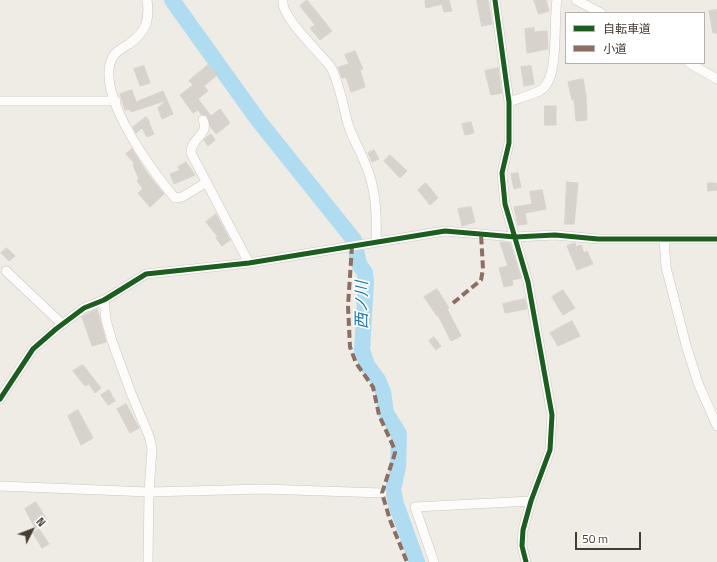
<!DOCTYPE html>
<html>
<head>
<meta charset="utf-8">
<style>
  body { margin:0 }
  #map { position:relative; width:717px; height:562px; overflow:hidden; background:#efebe5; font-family:"Titillium Web","Noto Sans JP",sans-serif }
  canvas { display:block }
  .legend { position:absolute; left:565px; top:12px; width:140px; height:52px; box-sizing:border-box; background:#fff; border:1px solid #b5b1ad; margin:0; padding:5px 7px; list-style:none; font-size:12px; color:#453c32 }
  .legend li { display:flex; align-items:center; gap:8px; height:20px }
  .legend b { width:20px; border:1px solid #b5b1ad }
  .north { position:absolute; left:12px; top:510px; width:40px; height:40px; -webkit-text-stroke:3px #fff; paint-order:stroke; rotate:48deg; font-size:11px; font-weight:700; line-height:16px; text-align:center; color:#453c32 }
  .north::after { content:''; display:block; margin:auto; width:14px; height:18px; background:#453c32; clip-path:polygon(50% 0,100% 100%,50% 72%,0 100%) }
  .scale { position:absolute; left:575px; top:532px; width:66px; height:18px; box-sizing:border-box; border:2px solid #453c32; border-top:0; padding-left:5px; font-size:12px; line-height:14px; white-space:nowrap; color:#453c32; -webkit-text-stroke:3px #fff; paint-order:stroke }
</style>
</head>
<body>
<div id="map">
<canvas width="717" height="562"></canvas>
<ul class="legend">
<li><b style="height:5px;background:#1b5e20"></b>自転車道</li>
<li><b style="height:5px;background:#8d6e63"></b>小道</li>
</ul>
<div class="north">N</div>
<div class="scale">50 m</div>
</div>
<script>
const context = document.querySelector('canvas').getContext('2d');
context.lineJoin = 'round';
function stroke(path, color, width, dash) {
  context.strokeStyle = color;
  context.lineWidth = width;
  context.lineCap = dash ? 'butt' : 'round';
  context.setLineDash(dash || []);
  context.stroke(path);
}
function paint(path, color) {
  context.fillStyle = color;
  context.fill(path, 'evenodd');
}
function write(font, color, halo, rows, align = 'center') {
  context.font = font + ' "Titillium Web","Noto Sans JP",sans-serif';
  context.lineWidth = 3.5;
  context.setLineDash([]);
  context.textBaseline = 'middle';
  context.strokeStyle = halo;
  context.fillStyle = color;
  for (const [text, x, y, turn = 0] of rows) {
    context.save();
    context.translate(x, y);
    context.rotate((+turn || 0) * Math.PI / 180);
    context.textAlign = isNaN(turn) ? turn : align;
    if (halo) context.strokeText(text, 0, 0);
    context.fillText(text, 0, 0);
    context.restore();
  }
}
stroke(new Path2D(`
  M172,0L258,120L354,240L359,264L365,273L366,281L362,350L367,365L378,380L383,392L386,413L399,434L398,467L393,489L396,504L417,562`), '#b0dcf2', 16);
const building = new Path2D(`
  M307,0L332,31L320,40L310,28L315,25L300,6Z
  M429,0H449L452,11L444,12L442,4L426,8L425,1Z
  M477,0H488L492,24L482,26Z
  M534,0H546L549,11L539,14Z
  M717,10V33H713L709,11Z
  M534,28V32L547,31L548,49L527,53L525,29Z
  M355,51L363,69L360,70L365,87L351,92L346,77L342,78L338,67L349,64L345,55Z
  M208,65L217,75L204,86L208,91L198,99L211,116L220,109L230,123L216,134L210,126L207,116L201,114L198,110L193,113L180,95L193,85L189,81Z
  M144,66L150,83L140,86L134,69Z
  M531,66L534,84L524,86L521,67Z
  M498,68L502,93L491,95L485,71Z
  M583,79L586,96L587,120L576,121L574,99L572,100L568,82Z
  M132,90L136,102L163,91L167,100L131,112L130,109L125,110L120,94Z
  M167,100L173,114L162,119L158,108Z
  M545,106H556V125H545Z
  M146,117L150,122L149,123L154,134L147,137L142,128L136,133L133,127Z
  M471,122L474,133L465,135L462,124Z
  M211,134L215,140L208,146L204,140Z
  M132,149L147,173L164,194L150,207L138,193L143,189L137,181L139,179L133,165L135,164L126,154Z
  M374,150L379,159L372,162L368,153Z
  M390,155L407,171L400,178L384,161Z
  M186,162L195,175L174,184L170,174L180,170L178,167Z
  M518,173L521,187L514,189L511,174Z
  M567,182L578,183L574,224H565Z
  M426,183L438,198L430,205L418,190Z
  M708,183H716L717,190L708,191Z
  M542,190L546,209L525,213L527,224L518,225L514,207L532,204L530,192Z
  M471,207L475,222L462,226L458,209Z
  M216,214L230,240L222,246L216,238L218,237L206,222Z
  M503,242L510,243L521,278L512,280L513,285L504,287L499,268L508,266L500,243Z
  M575,243L576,247L581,245L584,253L587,251L593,264L577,270L567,246Z
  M7,248L15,256L9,261L1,253Z
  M437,289L449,308L447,309L461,336L451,341L438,315L437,316L424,297Z
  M563,290L575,308L563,315L552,297Z
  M525,299L527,309L505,313L503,304Z
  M97,309L106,342L92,346L82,317Z
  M572,321L580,336L558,346L550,333Z
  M434,337L441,346L436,350L429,341Z
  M83,365L101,388L95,393L89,384L85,386L73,371Z
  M109,390L115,401L108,405L101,395Z
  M126,404L139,428L130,433L117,409Z
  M78,410L93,438L81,445L68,416Z
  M36,502L47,520L35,528L25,509Z
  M39,529L49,544L42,548L33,533Z`);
paint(building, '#d7d2cc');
stroke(building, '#d7d2cb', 1);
const minor = new Path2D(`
  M147,0C150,20 146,32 129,44C124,47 118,50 114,55C91,89 153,173 175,198L182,197L207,182
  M283,0C280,16 320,53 330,66C338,77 344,110 348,124C352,137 359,148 364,161C376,186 377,214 376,242
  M495,0L509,102V143L502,173L505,204L528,282L552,415L550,450L531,501L523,530L522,546L526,562
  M576,0L601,13
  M689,63L717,79
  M0,101H116
  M509,102C520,98 532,95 541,90C560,78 553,22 557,0
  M203,120C210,134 190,139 191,153L249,263
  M664,239L666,267L686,345L698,383L717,426
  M6,271L62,324
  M104,300L106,320L112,341L131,393L149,436L152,448L149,492L148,562
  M0,399L33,349L56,329L84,308L104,300L146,274L249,263L445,231L515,237L555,235L598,239H717
  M0,486L149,492L263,489L382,493
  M434,562L415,507L531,501`);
stroke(minor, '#cbc7c1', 10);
stroke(minor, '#fdfcfb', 9);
stroke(new Path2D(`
  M352,246L348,306L350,347L356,363L373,387L379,415L394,448L395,453L382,493L390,520L407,562
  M453,303L481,280L483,269L481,234`), '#8d6e63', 4, [8, 4]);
stroke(new Path2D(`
  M495,0L509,102V143L502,173L505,204L528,282L552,415L550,450L531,501L523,530L522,546L526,562
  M0,399L33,349L56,329L84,308L104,300L146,274L249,263L445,231L515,237L555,235L598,239H717`), '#1b5e20', 5);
write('italic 16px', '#1e78aa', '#fff', [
  ["西ノ川",363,305,-90]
]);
</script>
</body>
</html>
